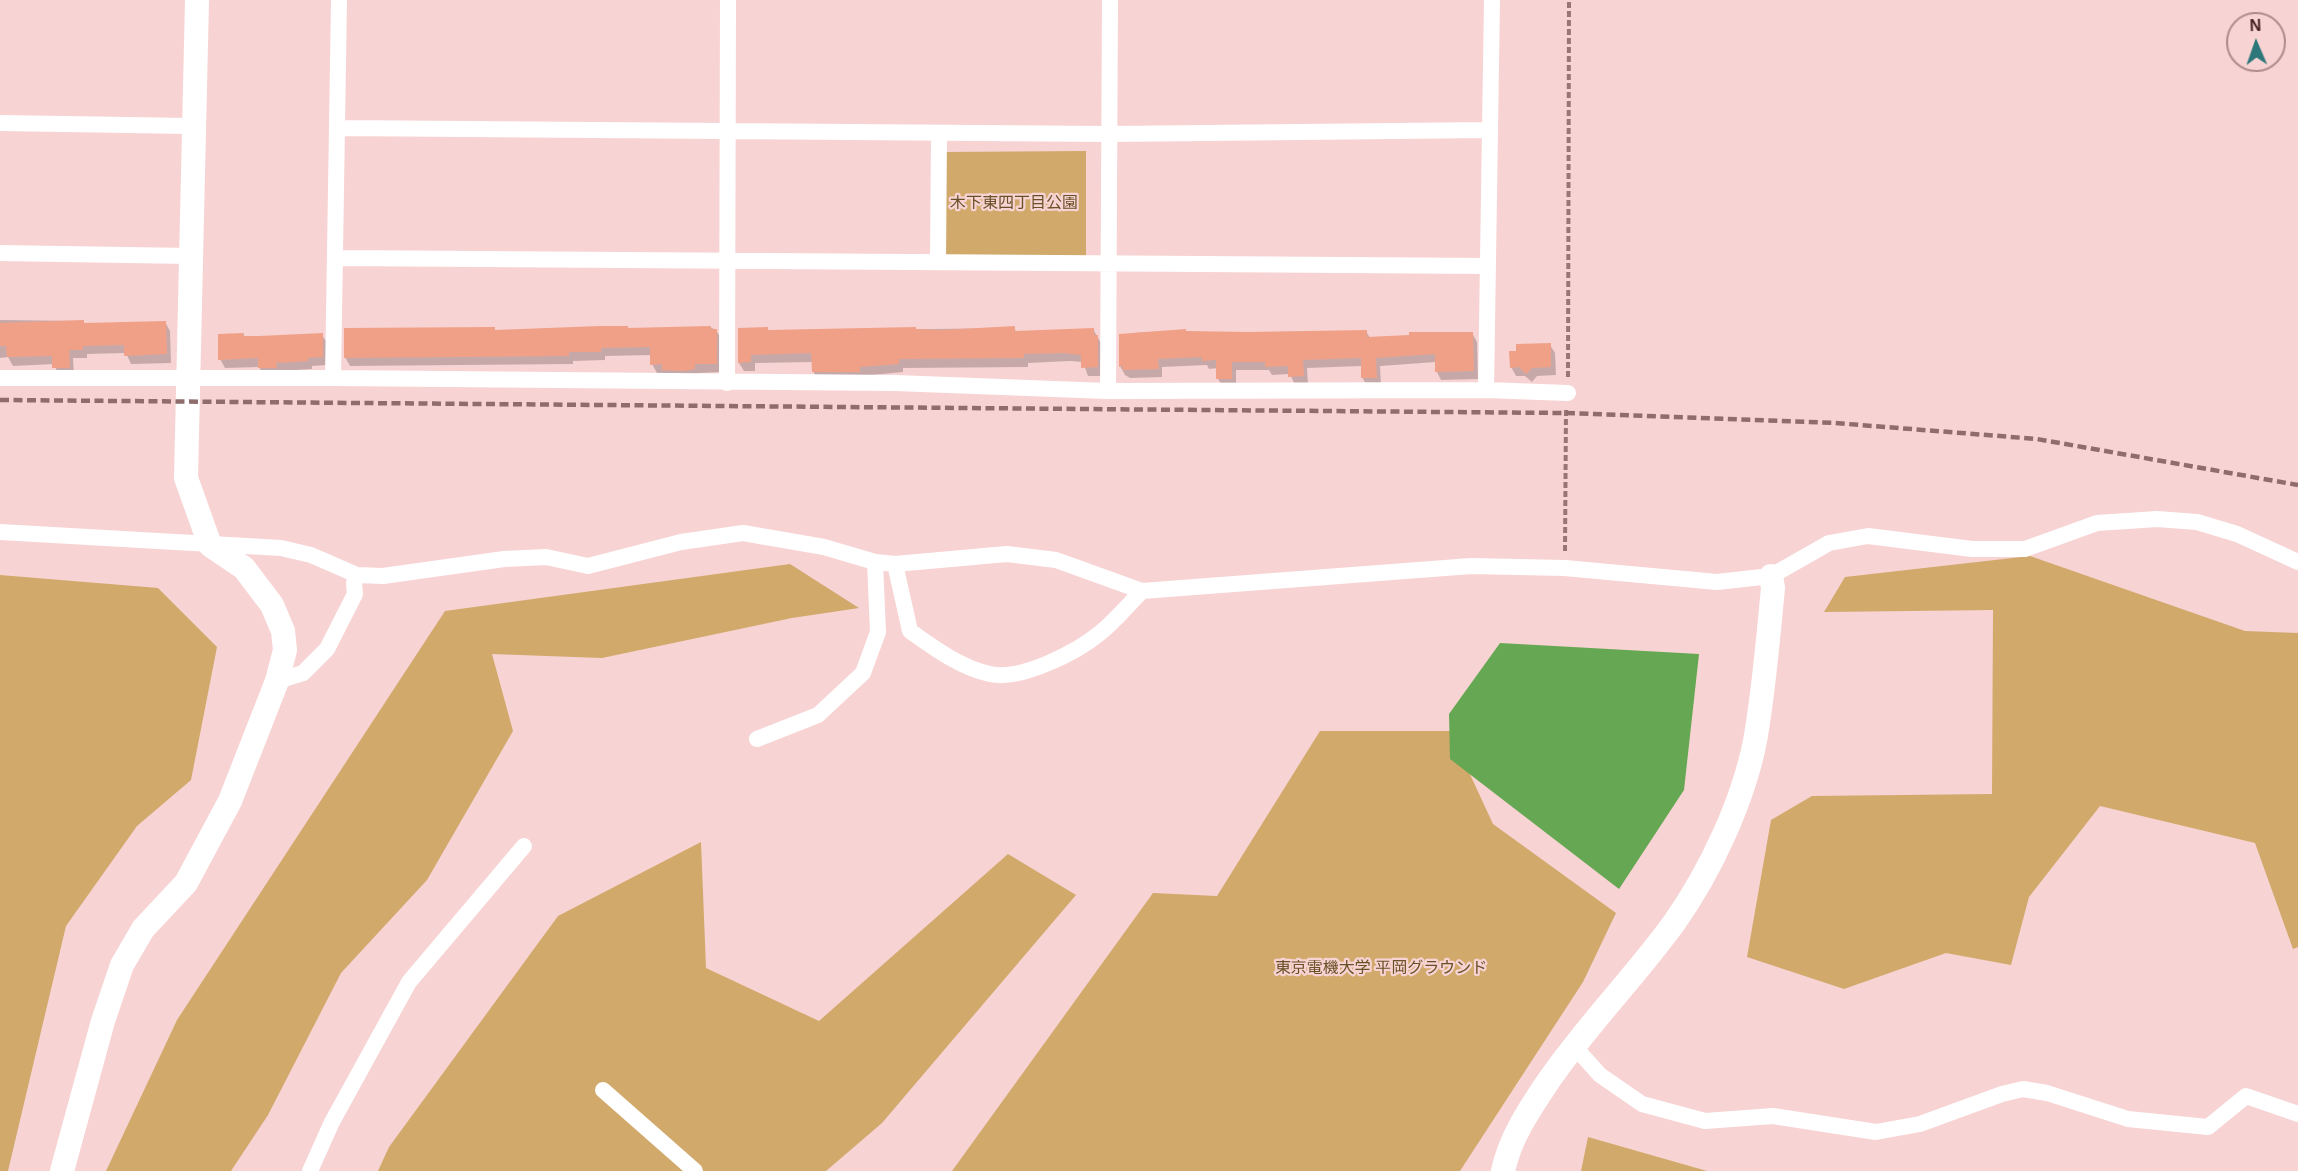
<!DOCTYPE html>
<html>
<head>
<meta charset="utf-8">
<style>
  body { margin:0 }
  #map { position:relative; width:2298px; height:1171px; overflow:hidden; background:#f8d3d3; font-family:Arial,sans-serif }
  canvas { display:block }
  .north { position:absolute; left:2226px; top:12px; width:60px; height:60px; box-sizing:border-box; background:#f8d3d3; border:2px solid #ae8b8b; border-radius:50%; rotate:358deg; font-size:16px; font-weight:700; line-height:24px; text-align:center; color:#3f1e1f }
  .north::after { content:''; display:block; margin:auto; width:21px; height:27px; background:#2d777a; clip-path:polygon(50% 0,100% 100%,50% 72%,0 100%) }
</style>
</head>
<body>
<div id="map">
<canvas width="2298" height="1171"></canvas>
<div class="north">N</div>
</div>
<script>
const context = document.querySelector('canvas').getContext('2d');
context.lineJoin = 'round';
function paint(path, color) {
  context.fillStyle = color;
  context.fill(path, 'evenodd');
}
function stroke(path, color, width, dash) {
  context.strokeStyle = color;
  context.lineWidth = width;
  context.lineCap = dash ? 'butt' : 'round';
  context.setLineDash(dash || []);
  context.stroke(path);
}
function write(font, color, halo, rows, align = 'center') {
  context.font = font + ' Arial,"Noto Sans JP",sans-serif';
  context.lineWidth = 4.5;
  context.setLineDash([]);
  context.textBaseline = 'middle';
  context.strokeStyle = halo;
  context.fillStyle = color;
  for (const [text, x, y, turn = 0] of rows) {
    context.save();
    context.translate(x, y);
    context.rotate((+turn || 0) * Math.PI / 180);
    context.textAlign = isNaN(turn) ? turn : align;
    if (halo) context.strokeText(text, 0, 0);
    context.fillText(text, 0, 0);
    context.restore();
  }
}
paint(new Path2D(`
  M1086,151V256L942,255L945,152Z
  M2030,556L2245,631L2298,633V947L2293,949L2255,843L2100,806L2029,897L2011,965L1946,953L1844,989L1747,957L1771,820L1812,796L1992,794L1993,610L1824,612L1845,577Z
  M790,564L859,608L792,618L602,658L492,654L513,731L427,880L341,973L268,1115L231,1171H106L177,1020L445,611Z
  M0,575L158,588L217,647L191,780L137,826L66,926L8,1171H0Z
  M1320,731H1450L1493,824L1616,913L1583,982L1460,1171H952L1153,893L1217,896Z
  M701,842L706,968L819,1021L1008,854L1076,895L882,1123L826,1171H378L389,1147L558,916Z
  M1588,1137L1707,1171H1708H1581Z`), '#d0a96b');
paint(new Path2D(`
  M1500,643L1699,654L1684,790L1619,889L1450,759L1449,714Z`), '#65a752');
paint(new Path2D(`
  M0,320L83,321L85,324L165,322L170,331L171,363L131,364L126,353L87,354V358H73L74,376H59L54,364L13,366L8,357L0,358Z
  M710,327L716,330L721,339V372L699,373V377L668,379L665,373H657L652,364L651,355L605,356V360L573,361V364L350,366L345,357L494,329L496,332Z
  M767,328L769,331L1014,328L1017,333L1093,329L1102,345V376H1088L1083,362L1070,361L1028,363V367L903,368V372L818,380L813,371V362L755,363V371H744L739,363Z
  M1185,330L1186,333L1366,331L1370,338L1472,333L1477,342L1478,379L1441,380L1437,372L1436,362L1380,366L1381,386H1367L1362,377V366L1307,368L1308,384L1295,385L1290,374L1272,375L1269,370H1236V387H1223L1218,379V368L1209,369L1207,365L1162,367V377L1130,378L1125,375L1120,366L1133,333Z
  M243,334L245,337L322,335L327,343V365L312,366V369L280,371L264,375L259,367L225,368L220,359Z
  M1550,345L1555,353L1556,375L1537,376L1532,382L1525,376H1516L1511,367Z`), '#0003');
paint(new Path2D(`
  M84,320V323L166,321L167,354L124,356V345L83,346V350H69L70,368H52V356L7,357L6,346H0V323Z
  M600,326H628V328L711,326V329H717V364H695V369L684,371L662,370V364L650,365V347L601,348V352H569V356L344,358V328L495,327V330Z
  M1015,326V331L1094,328V335H1098V367L1081,368V355L1064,353L1024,354V358L899,359V364L860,367V372H812L811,353L751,355V362L738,363V328L768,327V330L916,327V329L942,330Z
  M1186,329V331L1248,332L1367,330V337L1409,335V332H1473L1474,371L1435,372V354L1376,358L1377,378H1361V358L1303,360L1304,376L1288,377V366L1265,367V362H1232V379H1216V360L1202,361V357L1158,359L1159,369L1123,370V366L1119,367V334Z
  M244,333L243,336H259L323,333V357L308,358V361L276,363L277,368H258V358L218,360V334Z
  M1551,343V367L1532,368L1526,374L1519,367L1510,368L1509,351H1516V344Z`), '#f0a086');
stroke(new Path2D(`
  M1568,377L1569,0
  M1565,551L1566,409`), '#997676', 4, [6, 3]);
stroke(new Path2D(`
  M0,123L192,126
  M337,128L1109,134L1490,130
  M0,253L190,256
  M335,258L1488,266
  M938,262L939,134
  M0,378H333L895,383L1108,391L1486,390L1568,393
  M333,378L339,0
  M727,383L728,0
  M1486,390L1492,0
  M1108,391L1110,0
  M0,532L281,548L311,555L357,575L383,576L504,559L546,557L588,566L681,542L743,533L824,547L875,562L895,564L1007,554L1056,560L1142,591L1471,566L1565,568L1717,582L1771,576L1829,543L1868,536L1972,549H2025L2097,523L2157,519L2197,522L2237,534L2298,562
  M895,564L910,631C934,648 961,668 990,674C1021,681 1077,652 1100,633C1115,621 1128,605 1142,591
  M277,681L303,673L327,649L355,594L354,583L357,575
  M757,739L818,715L863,673L878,632L875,562
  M1573,1045L1600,1075L1642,1104L1705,1121L1773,1116L1876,1132L1920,1124L2002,1094L2023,1089L2047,1093L2128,1119L2208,1127L2246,1096L2298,1114
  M603,1090L695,1171
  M310,1171L332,1122L409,982L524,846`), '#fff', 16);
stroke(new Path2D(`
  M62,1171L103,1021L122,965L143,929L186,883L230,801L277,681L285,650L283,631L272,605L244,568L210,545L186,478L197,0
  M1503,1171C1510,1138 1529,1110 1547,1083C1586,1026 1634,978 1674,923C1710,872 1743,802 1755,741C1764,691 1768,639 1773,588L1771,576`), '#fff', 24);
stroke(new Path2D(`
  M0,400L1566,413L1835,423L2037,439L2298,485`), '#8f6d6d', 4.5, [9, 4.5]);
write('16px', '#695127', '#f8d3d3', [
  ["木下東四丁目公園",1014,204],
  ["東京電機大学 平岡グラウンド",1381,969]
]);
</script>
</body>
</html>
